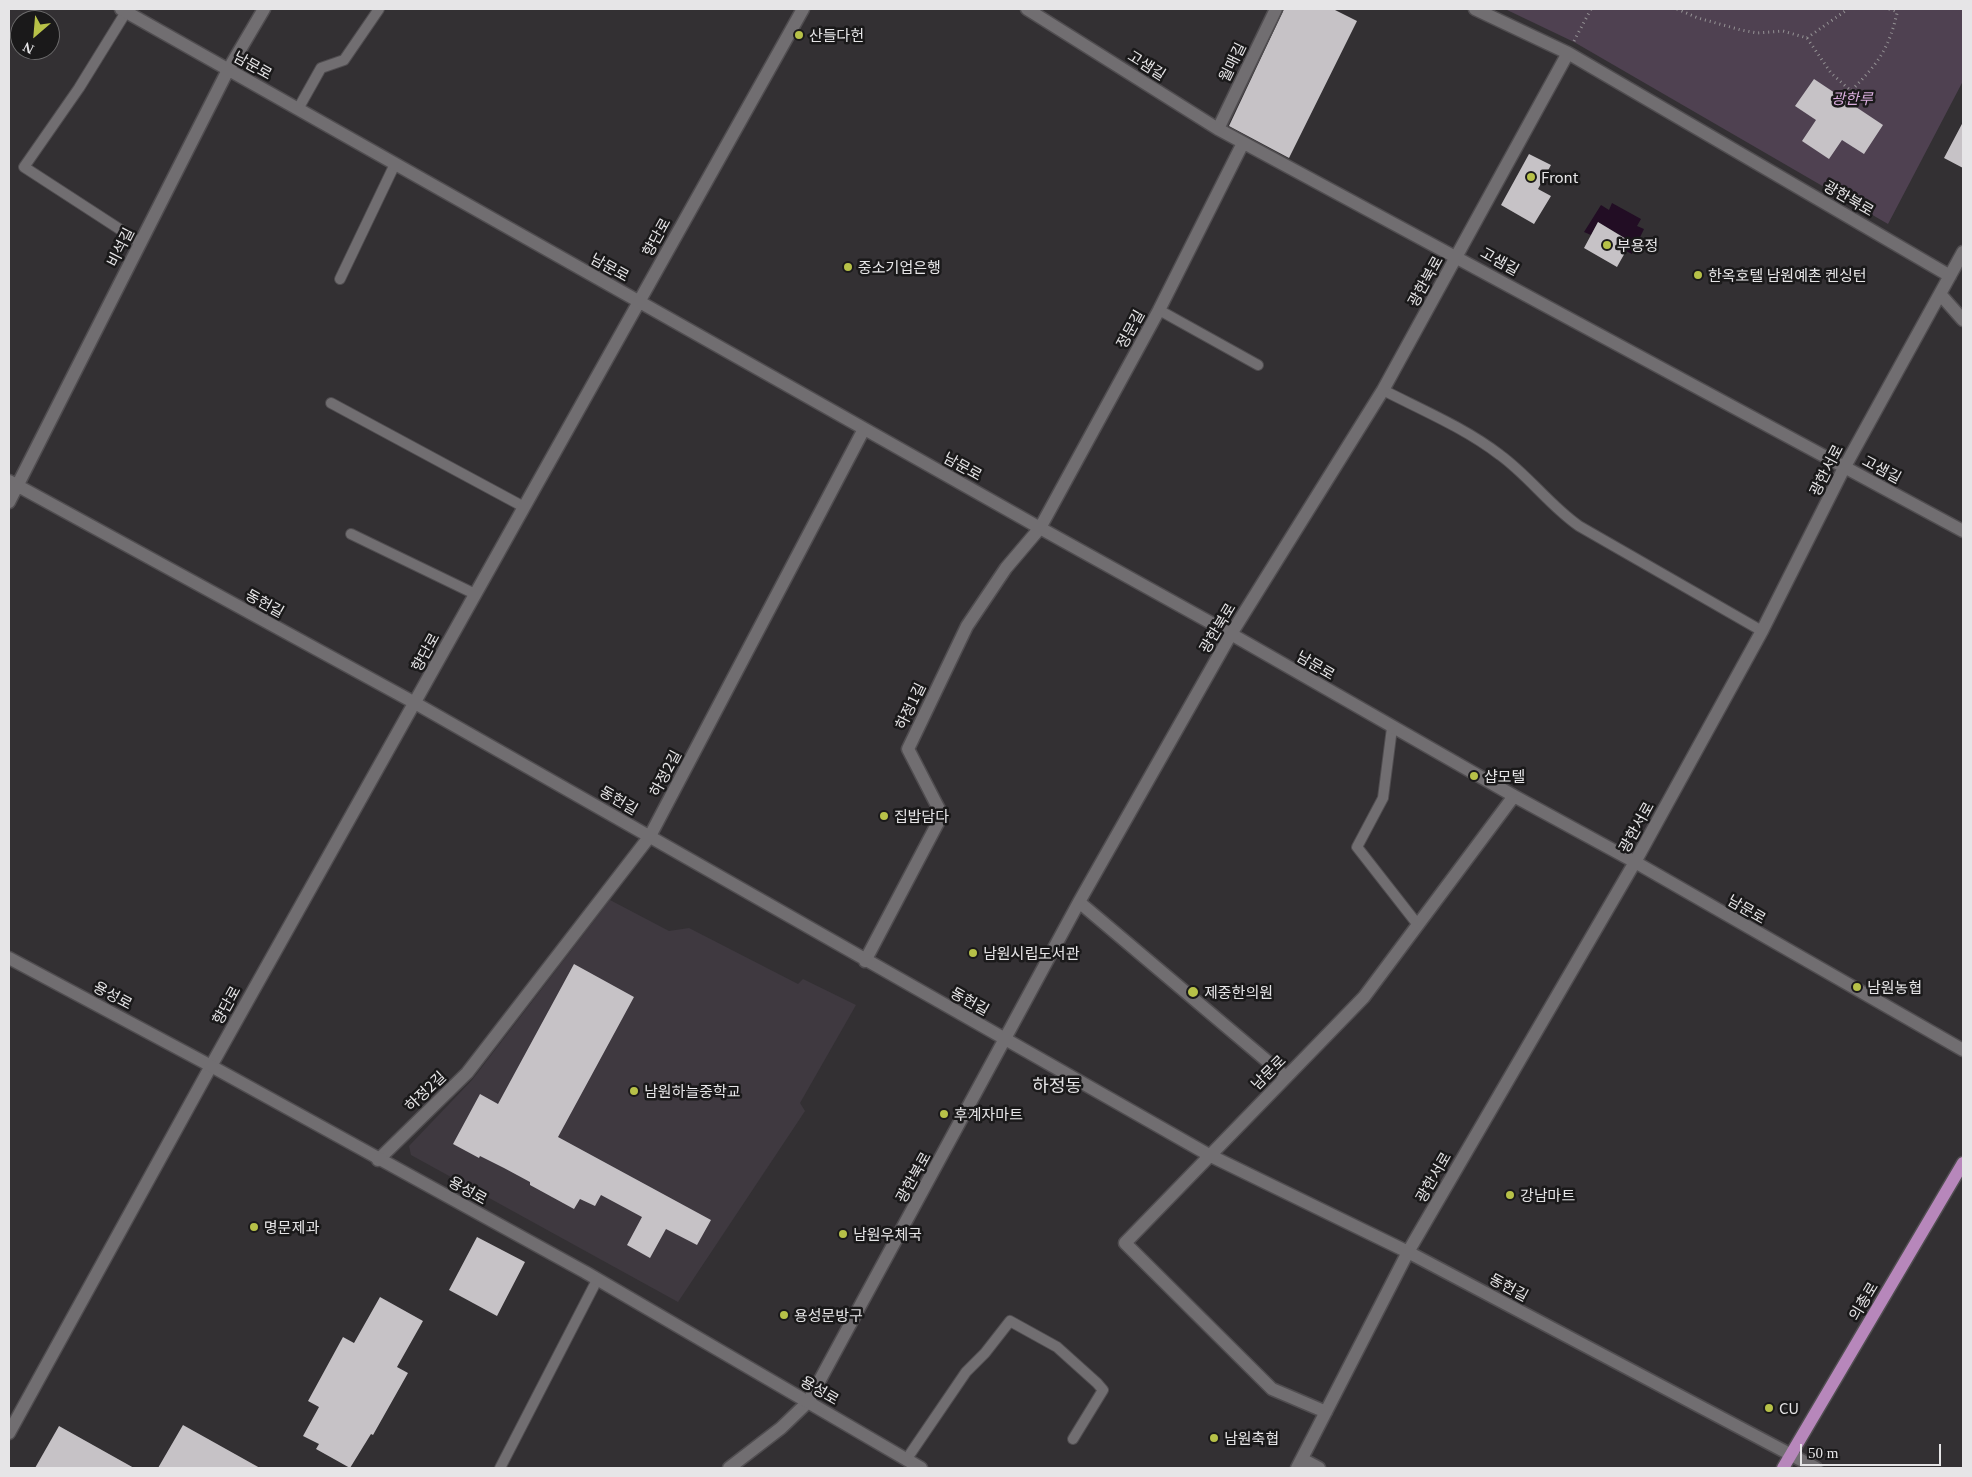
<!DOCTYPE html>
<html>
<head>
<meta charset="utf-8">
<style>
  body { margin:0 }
  #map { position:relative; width:1972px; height:1477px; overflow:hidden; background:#333033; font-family:Georgia,serif }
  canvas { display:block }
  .frame { position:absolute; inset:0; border:10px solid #e6e5e7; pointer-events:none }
  .north { position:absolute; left:10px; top:10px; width:50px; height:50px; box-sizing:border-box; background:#1a191a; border:1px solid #6c6b6c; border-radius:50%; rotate:207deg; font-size:14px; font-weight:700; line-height:20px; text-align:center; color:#e6e5e7 }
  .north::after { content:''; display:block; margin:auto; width:18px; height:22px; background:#b7c148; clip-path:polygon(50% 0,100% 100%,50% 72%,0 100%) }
  .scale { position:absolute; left:1800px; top:1444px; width:141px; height:22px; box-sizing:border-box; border:2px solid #e6e5e7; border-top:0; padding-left:6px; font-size:15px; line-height:18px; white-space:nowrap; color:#e6e5e7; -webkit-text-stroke:4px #1a191a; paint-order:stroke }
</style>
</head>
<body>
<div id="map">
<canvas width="1972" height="1477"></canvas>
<div class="frame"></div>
<div class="north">N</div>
<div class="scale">50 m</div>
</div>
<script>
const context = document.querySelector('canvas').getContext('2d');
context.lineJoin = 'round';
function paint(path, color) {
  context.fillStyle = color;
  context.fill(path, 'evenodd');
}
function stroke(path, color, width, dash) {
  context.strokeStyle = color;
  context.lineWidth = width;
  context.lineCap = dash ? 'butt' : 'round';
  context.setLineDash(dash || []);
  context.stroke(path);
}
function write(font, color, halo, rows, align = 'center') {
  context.font = font + ' Georgia,"Noto Sans KR",serif';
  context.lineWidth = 5;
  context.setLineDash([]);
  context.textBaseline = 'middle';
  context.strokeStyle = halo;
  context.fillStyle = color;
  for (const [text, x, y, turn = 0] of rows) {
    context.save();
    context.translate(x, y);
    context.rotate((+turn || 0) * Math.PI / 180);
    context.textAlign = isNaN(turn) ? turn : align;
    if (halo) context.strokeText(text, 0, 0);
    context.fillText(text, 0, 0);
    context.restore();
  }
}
paint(new Path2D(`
  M610,900L669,931L689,928L798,984L803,979L856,1005L800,1103L805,1111L678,1302L411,1155L409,1146L472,1080Z`), '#3f3940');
paint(new Path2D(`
  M1505,9H1963V81L1888,224L1574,42Z`), '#4f4151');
paint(new Path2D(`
  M1612,203L1641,219L1637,226L1644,229L1632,254L1626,251L1630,241L1598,222L1591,235L1584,232L1601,205L1609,210Z`), '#220d24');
paint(new Path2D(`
  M1284,9H1333L1357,21L1289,158L1229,126Z
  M1814,79L1883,125L1864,154L1842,140L1829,159L1802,141L1816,120L1795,106Z
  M1963,122V168L1944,158Z
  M1529,154L1551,165L1538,189L1551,196L1534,224L1501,205Z
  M1598,222L1631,242L1617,267L1584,248Z
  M574,964L634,997L558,1137L711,1220L697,1245L666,1229L650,1258L627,1245L642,1217L601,1195L595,1206L580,1199L574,1209L530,1185V1182L504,1168L480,1156L479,1158L453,1144L480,1094L498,1104Z
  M477,1237L525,1262L497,1316L449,1290Z
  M380,1297L423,1321L397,1367L408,1373L373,1435L371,1434L350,1468L316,1449L319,1444L303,1436L319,1407L308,1401L343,1337L354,1343Z
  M183,1425L260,1468H158Z
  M59,1426L134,1468H35Z`), '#c6c2c6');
const lane = new Path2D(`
  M126,12L79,88L24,167L141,243
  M298,109L321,68L344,60L379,9
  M340,279L395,164
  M1159,310L1258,365
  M1383,390C1422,410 1465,428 1500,455C1529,476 1550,506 1579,526L1762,631
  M331,403L524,507
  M351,534L475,594
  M1392,728L1383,798L1357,847L1418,925
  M906,1460L966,1372L985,1353L1010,1321L1057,1347L1097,1383L1103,1390L1073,1439
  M500,1468L597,1280`);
const street = new Path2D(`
  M121,9L1040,528L1231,634L1514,796L1635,862L1963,1050
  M1027,9L1218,129L1963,531
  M1475,9L1568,53
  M1218,129L1276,9
  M1940,294L1963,320
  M9,481L415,703L1209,1155L1408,1252L1816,1468
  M9,502L228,70L264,9
  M1079,902L1286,1077
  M865,961L942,815L908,749L967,626L1006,568L1040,528L1159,310L1243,143
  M378,1160L467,1073L650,836L864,429
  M1326,1412L1272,1389L1125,1243L1364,997L1514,796
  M9,1433L211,1066L803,9
  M1302,1459L1319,1468
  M729,1468L781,1428L808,1402L1079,902L1231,634L1383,390L1568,53L1950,276
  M1297,1468L1408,1252L1635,862L1762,631L1844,468L1963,252`);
const secondary = new Path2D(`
  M9,958L211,1066L585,1272L921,1468`);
const primary = new Path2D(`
  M1783,1468L1963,1163`);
stroke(lane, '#504d50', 12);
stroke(street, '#504d50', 15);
stroke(secondary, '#504d50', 15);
stroke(primary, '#504d50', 15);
stroke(new Path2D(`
  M1677,9L1698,18L1741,30L1757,33L1783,31L1807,38L1831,73L1851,91C1880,61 1889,49 1898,9
  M1889,9L1898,12
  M1807,38L1848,9
  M1574,41L1591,9`), '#959395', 3, [1, 4]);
stroke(lane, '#716e71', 10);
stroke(street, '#716e71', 12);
stroke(secondary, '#716e71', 12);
stroke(primary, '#b787bb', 12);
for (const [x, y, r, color] of [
  [799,35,5,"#b7c148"],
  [1531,177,5,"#b7c148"],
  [1607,245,5,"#b7c148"],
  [848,267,5,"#b7c148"],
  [1698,275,5,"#b7c148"],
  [1474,776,5,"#b7c148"],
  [884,816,5,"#b7c148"],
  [973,953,5,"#b7c148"],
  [1857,987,5,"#b7c148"],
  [1193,992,6,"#b7c148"],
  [634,1091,5,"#b7c148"],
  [944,1114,5,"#b7c148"],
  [1510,1195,5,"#b7c148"],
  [254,1227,5,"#b7c148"],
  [843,1234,5,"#b7c148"],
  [784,1315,5,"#b7c148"],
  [1769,1408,5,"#b7c148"],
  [1214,1438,5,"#b7c148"]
]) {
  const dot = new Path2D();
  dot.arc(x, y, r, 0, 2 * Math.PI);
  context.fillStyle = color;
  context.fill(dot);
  stroke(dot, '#1a191a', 2);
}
write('15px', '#e6e5e7', '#1a191a', [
  ["산들다헌",809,35],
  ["Front",1541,177],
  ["부용정",1617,245],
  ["중소기업은행",858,267],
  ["한옥호텔 남원예촌 켄싱턴",1708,275],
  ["샵모텔",1484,776],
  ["집밥담다",894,816],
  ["남원시립도서관",983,953],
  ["남원농협",1867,987],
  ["제중한의원",1204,992],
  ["남원하늘중학교",644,1091],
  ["후계자마트",954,1114],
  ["강남마트",1520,1195],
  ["명문제과",264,1227],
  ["남원우체국",853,1234],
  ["용성문방구",794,1315],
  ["CU",1779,1408],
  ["남원축협",1224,1438]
], 'left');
write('15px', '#e6e5e7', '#1a191a', [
  ["월매길",1232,62,-64],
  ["남문로",253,65,29],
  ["고샘길",1147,65,32],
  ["광한북로",1849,198,30],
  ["향단로",656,237,-61],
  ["비석길",120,247,-63],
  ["고샘길",1500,261,29],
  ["남문로",610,267,29],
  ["광한북로",1425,281,-61],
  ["정문길",1130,329,-61],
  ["남문로",963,466,29],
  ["고샘길",1882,469,28],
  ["광한서로",1826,470,-63],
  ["동헌길",265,603,29],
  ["광한북로",1217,628,-59],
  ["향단로",425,652,-61],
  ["남문로",1316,665,30],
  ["하정1길",910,706,-64],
  ["하정2길",665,773,-62],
  ["동헌길",619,800,30],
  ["광한서로",1636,827,-61],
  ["남문로",1747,909,30],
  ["용성로",113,995,28],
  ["동헌길",970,1001,29],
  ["향단로",226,1005,-61],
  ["남문로",1268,1072,-45],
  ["하정2길",425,1091,-44],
  ["광한북로",913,1177,-61],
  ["광한서로",1433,1177,-60],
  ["용성로",468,1190,29],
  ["동헌길",1509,1287,28],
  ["의총로",1863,1301,-59],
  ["용성로",820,1390,30]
]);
write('italic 15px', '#d9addd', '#1a191a', [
  ["광한루",1852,98]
]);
write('18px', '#e6e5e7', '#1a191a', [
  ["하정동",1057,1085]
]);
</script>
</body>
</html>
